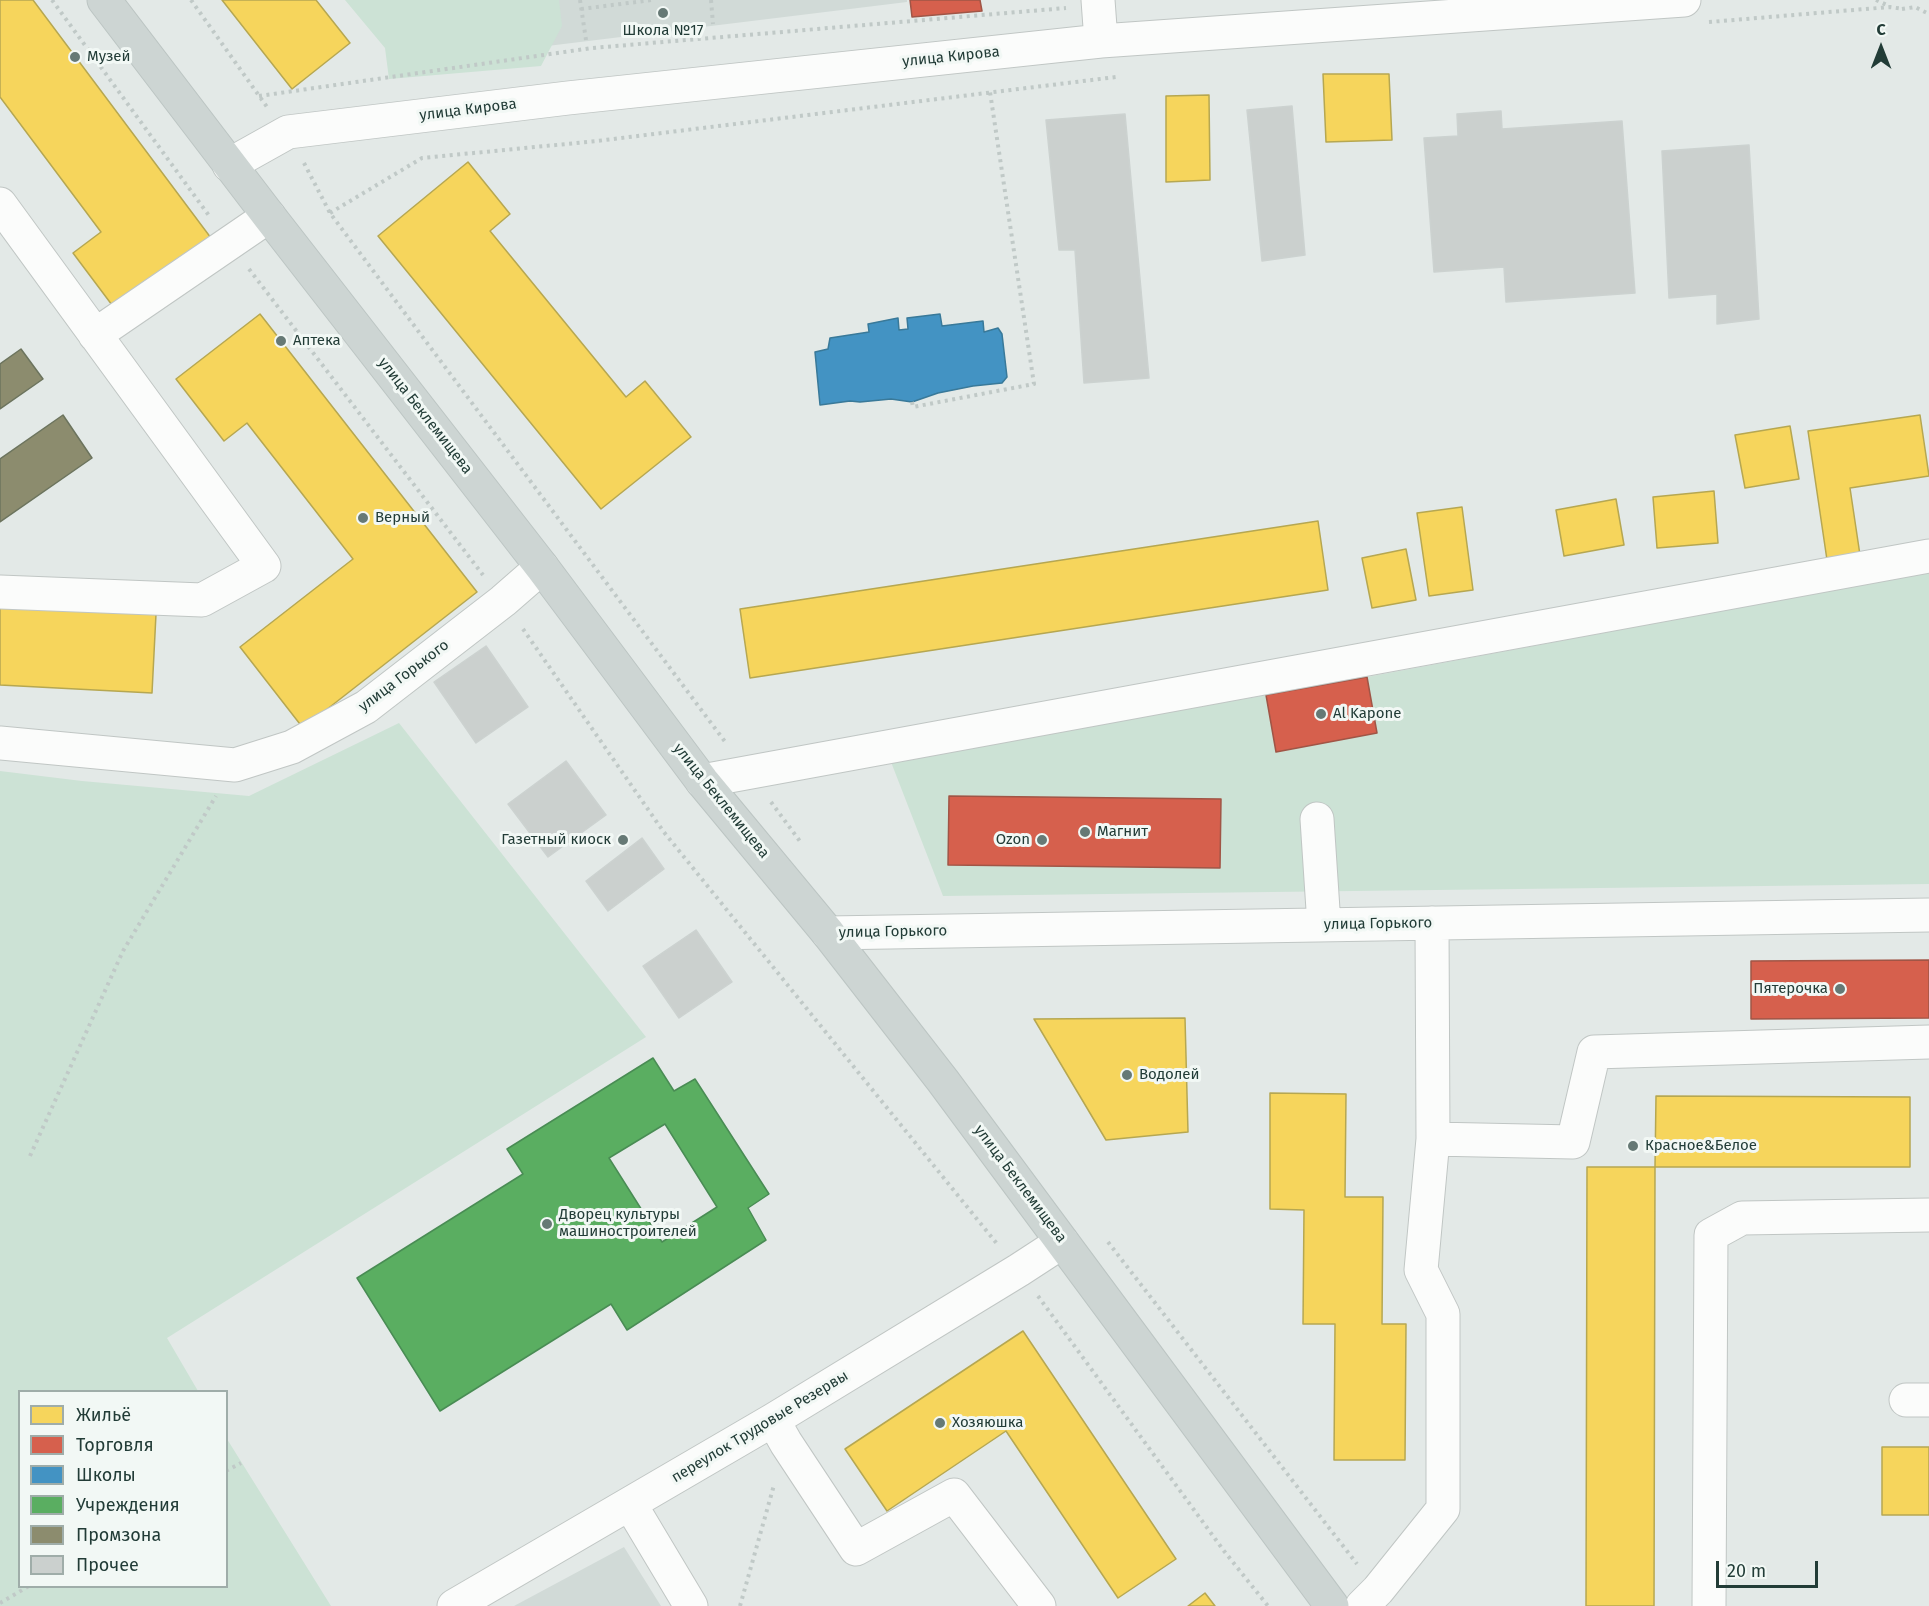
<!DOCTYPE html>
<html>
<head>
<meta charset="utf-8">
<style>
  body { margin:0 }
  #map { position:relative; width:1929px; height:1606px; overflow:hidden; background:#e3e9e7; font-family:"Fira Sans",sans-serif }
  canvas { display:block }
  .legend { position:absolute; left:18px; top:1390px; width:210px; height:198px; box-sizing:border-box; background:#f2f8f5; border:2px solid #9fada9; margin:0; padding:8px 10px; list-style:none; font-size:18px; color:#223c37 }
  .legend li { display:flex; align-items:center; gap:12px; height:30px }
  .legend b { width:30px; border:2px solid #9fada9 }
  .north { position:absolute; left:1851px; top:18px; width:60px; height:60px; -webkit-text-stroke:4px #f2f8f5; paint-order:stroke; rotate:0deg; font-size:16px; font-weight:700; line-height:24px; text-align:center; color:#223c37 }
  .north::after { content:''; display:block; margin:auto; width:21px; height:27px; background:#223c37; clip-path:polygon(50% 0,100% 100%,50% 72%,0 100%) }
  .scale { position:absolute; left:1716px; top:1561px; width:102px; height:27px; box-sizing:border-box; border:3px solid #223c37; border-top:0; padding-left:8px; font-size:18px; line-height:21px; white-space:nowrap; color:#223c37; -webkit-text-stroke:4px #f2f8f5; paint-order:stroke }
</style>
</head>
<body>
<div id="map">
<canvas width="1929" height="1606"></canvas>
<ul class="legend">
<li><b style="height:16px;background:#f6d55c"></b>Жильё</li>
<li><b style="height:16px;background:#d6604d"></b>Торговля</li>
<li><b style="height:16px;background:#4393c3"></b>Школы</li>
<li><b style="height:16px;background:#5aae61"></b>Учреждения</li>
<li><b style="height:16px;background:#8c8c6e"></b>Промзона</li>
<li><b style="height:16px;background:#cbd0ce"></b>Прочее</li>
</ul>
<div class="north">С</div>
<div class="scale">20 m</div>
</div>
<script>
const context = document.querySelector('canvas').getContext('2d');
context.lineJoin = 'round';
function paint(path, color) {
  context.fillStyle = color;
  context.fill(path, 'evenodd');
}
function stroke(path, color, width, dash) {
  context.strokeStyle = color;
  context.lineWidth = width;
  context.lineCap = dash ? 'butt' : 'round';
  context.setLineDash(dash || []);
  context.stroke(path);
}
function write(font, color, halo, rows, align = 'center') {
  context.font = font + ' "Fira Sans",sans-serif';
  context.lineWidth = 6;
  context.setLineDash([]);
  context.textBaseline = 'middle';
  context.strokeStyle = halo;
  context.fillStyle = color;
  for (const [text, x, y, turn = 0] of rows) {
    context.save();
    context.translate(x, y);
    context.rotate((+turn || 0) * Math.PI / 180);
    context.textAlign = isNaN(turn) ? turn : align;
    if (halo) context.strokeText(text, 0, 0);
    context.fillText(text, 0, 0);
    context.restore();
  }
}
paint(new Path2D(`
  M511,0H907V2L531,48Z
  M624,1547L661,1606H514Z`), '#d1dad7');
paint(new Path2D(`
  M345,0H559L562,26L541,66L389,79L385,48Z
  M1929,572V884L943,896L891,762L1367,677Z
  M399,723L646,1037L167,1338L198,1391L20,1392V1586H226L227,1439L331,1606H0V771L82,781L249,796Z`), '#cce2d5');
const homes = new Path2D(`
  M0,0H33L211,238L115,309L73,253L101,232L0,97Z
  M222,0H316L350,43L292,89Z
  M1323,74H1389L1392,140L1326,142Z
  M1209,95L1210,180L1166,182V96Z
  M468,162L510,214L490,231L626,397L645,381L691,437L601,509L378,236Z
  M260,314L477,592L303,728L240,647L353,559L247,423L224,441L176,379Z
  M1920,415L1929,476L1850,488L1860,555L1827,560L1808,431Z
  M1790,426L1799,479L1745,488L1735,435Z
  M1714,491L1718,543L1657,548L1653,497Z
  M1616,499L1624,545L1564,556L1556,510Z
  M1462,507L1473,590L1429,596L1417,513Z
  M1318,521L1328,590L750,678L740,609Z
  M1406,549L1416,600L1372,608L1362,558Z
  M0,606L156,614L152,693L0,685Z
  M1185,1018L1188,1132L1106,1140L1034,1019Z
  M1270,1093L1346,1094L1345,1197H1383L1382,1324H1406L1405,1460H1334L1335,1324H1303L1304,1210L1270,1209Z
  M1656,1096L1910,1097V1167H1655Z
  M1587,1167H1655L1654,1606H1586Z
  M1023,1331L1176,1559L1118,1598L1006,1431L887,1511L845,1449Z
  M1882,1447H1929V1515H1882Z
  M1205,1593L1215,1606H1188Z`);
paint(homes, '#f6d55c');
stroke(homes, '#b6a751', 1.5);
const shops = new Path2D(`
  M910,0H980L982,11L912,17Z
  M1367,677L1377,733L1276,752L1266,695Z
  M949,796L1221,799L1220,868L948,865Z
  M1929,960V1018L1751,1019V961Z`);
paint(shops, '#d6604d');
stroke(shops, '#a05546', 1.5);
const schools = new Path2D(`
  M940,314L942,326L983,321L984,332L998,328L1002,334L1007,377L1002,383L973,386L938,393L912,402L891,399L860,402L850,401L820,405L815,352L828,349L830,338L869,332L868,324L898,318L899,330L908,329L907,318Z`);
paint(schools, '#4393c3');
stroke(schools, '#397999', 1.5);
const public = new Path2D(`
  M653,1058L674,1091L695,1079L769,1194L748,1208L766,1240L627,1330L611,1304L440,1411L357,1278L523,1174L507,1149ZM665,1124L717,1207L662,1242L609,1158Z`);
paint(public, '#5aae61');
stroke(public, '#498c54', 1.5);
const industry = new Path2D(`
  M21,349L43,379L0,409V364Z
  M63,415L92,458L0,522V459Z`);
paint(industry, '#8c8c6e');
stroke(industry, '#6c745e', 1.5);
const building = new Path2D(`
  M1292,106L1305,255L1262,261L1247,110Z
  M1501,111L1502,129L1622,121L1635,293L1506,302L1504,267L1434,272L1424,138L1458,136L1457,114Z
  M1125,114L1149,378L1084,383L1075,250H1059L1046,120Z
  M1749,145L1759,319L1717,324V294L1669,298L1662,151Z
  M486,646L528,707L476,743L434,682Z
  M566,761L606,815L548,857L508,804Z
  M642,838L664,869L608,911L586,881Z
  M696,930L732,982L679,1018L643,966Z`);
paint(building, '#cbd0ce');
stroke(building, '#ccd2d0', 1.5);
const minor = new Path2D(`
  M1098,0L1101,41
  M229,165L288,132L568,98L1101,41L1684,0
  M0,204L264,566L202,600L0,592
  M95,335L269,216
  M0,743L235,765L292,747L366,707L503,601L542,567
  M702,781L1929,556
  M1317,819L1324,925
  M828,933L1929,915
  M1433,1139L1573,1142L1594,1052L1929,1042
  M1906,1400H1929
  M773,1420L786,1443L856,1549L954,1495L1039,1606
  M630,1504L691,1606
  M454,1606L773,1420L1019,1270L1062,1242
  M1362,1606L1378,1590L1443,1509V1314L1421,1270L1433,1139L1432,923
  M1709,1606L1711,1235L1742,1218L1929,1215`);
const major = new Path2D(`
  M104,0L269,216L542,567L702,781L828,933L943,1081L1332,1606`);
stroke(minor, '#c0c6c4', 35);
stroke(major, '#bcc5c3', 35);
stroke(new Path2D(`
  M52,0L210,217
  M191,0L267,107
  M580,0L586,40
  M711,0L713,24
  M1876,0L1889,6
  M581,9L652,0
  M1902,9L1915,7L1929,14
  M1709,22L1890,7L1903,9
  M259,96L592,48L1066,8
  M304,163L330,213L726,743
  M330,213L422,158L597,141L1116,77
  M249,269L483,575
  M912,402L913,407L1034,384L990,92
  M523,629L663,831L998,1245
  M771,802L802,844
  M30,1156L123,951L216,796
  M1108,1242L1357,1564
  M1038,1296L1224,1551L1268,1606
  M226,1471L241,1463
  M0,1603L29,1586
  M740,1606L774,1485`), '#c0c9c7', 4, [3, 4.5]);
stroke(minor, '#fbfcfb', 33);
stroke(major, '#cdd5d3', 33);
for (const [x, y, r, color] of [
  [663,13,6,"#667975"],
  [75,57,6,"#667975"],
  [281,341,6,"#667975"],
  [363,518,6,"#667975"],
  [1321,714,6,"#667975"],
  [1085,832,6,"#667975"],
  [623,840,6,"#667975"],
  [1042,840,6,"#667975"],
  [1840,989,6,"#667975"],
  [1127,1075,6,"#667975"],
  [1633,1146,6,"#667975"],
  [547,1224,6,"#667975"],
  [940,1423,6,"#667975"]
]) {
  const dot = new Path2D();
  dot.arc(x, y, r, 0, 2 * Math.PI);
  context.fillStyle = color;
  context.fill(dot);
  stroke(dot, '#f2f8f5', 2);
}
write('15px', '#223c37', '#f2f8f5', [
  ["Школа №17",663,31,"center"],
  ["Музей",87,57],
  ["Аптека",293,341],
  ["Верный",375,518],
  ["Al Kapone",1333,714],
  ["Магнит",1097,832],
  ["Газетный киоск",611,840,"right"],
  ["Ozon",1030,840,"right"],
  ["Пятерочка",1828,989,"right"],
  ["Водолей",1139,1075],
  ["Красное&Белое",1645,1146],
  ["Дворец культуры",559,1215],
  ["машиностроителей",559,1232],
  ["Хозяюшка",952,1423]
], 'left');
write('15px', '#223c37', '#f2f8f5', [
  ["улица Кирова",951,57,-6],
  ["улица Кирова",468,110,-7],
  ["улица Беклемищева",425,416,52],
  ["улица Горького",404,676,-37],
  ["улица Беклемищева",721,801,51],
  ["улица Горького",1378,924,-1],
  ["улица Горького",893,932,-1],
  ["улица Беклемищева",1020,1184,53],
  ["переулок Трудовые Резервы",760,1427,-31]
]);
</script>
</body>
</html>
